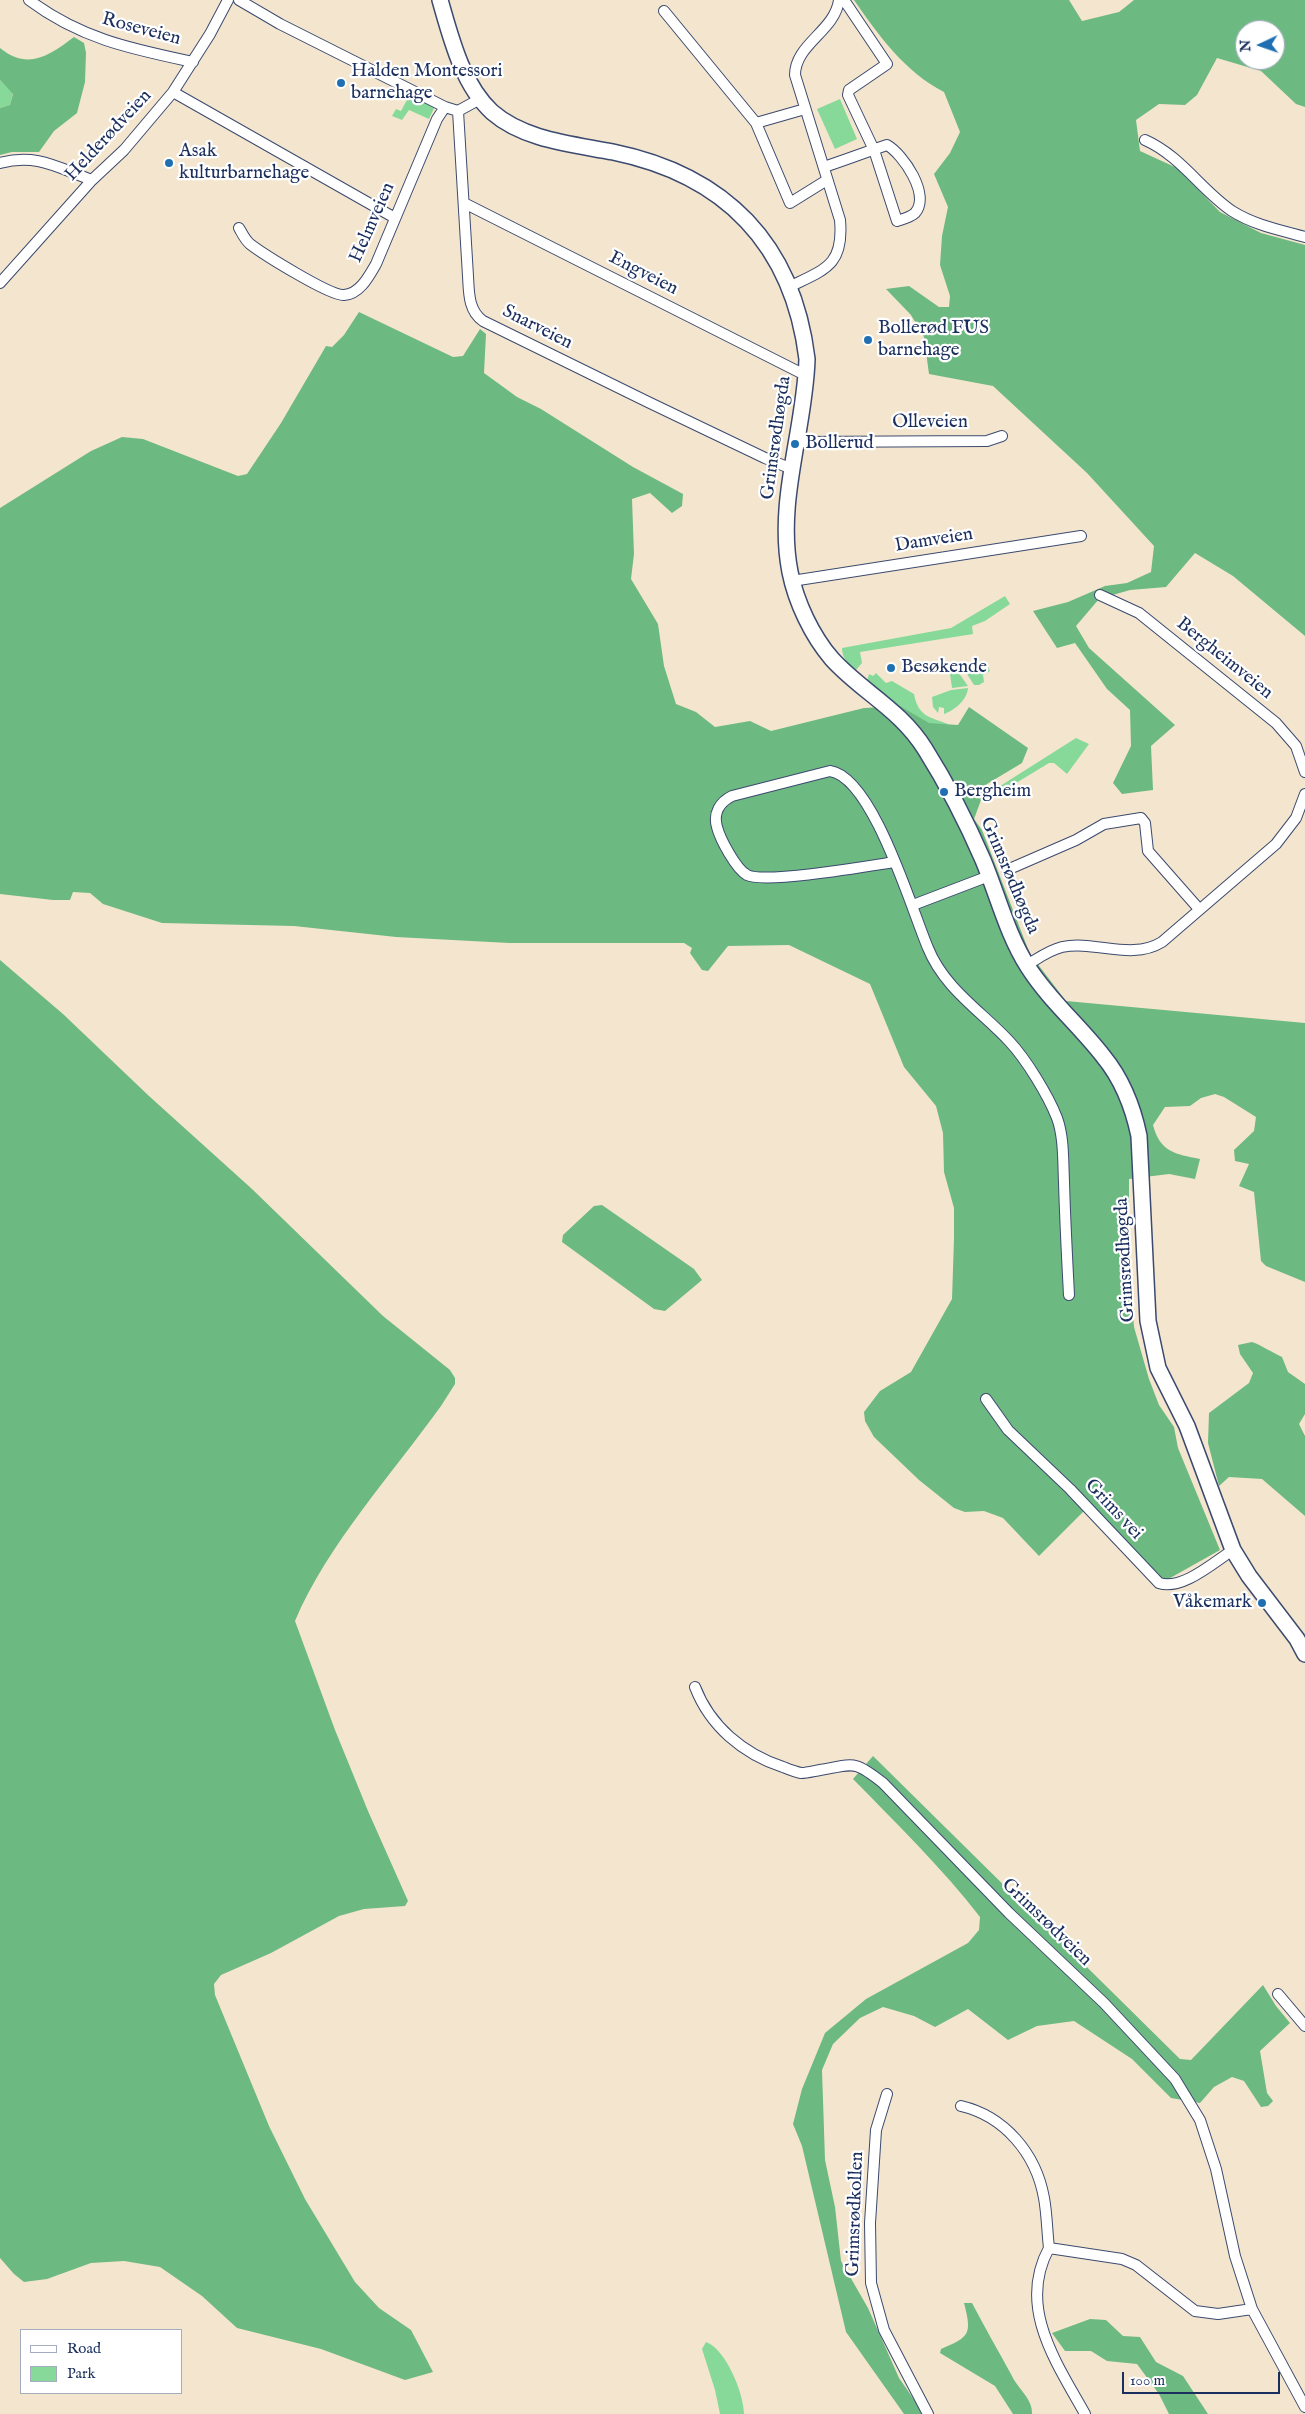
<!DOCTYPE html>
<html>
<head>
<meta charset="utf-8">
<style>
  body { margin:0 }
  #map { position:relative; width:1305px; height:2414px; overflow:hidden; background:#f4e6ce; font-family:"IM FELL English",serif }
  canvas { display:block }
  .legend { position:absolute; left:20px; top:2329px; width:162px; height:65px; box-sizing:border-box; background:#fff; border:1px solid #a4acbf; margin:0; padding:6px 9px; list-style:none; font-size:15px; color:#1b2f5e }
  .legend li { display:flex; align-items:center; gap:10px; height:25px }
  .legend b { width:25px; border:1px solid #a4acbf }
  .north { position:absolute; left:1235px; top:20px; width:50px; height:50px; box-sizing:border-box; background:#fff; border:1px solid #a4acbf; border-radius:50%; rotate:267deg; font-size:14px; font-weight:700; line-height:20px; text-align:center; color:#1b2f5e }
  .north::after { content:''; display:block; margin:auto; width:18px; height:22px; background:#1f6fb2; clip-path:polygon(50% 0,100% 100%,50% 72%,0 100%) }
  .scale { position:absolute; left:1122px; top:2372px; width:158px; height:22px; box-sizing:border-box; border:2px solid #1b2f5e; border-top:0; padding-left:6px; font-size:15px; line-height:18px; white-space:nowrap; color:#1b2f5e; -webkit-text-stroke:4px #fff; paint-order:stroke }
</style>
</head>
<body>
<div id="map">
<canvas width="1305" height="2414"></canvas>
<ul class="legend">
<li><b style="height:6px;background:#fff"></b>Road</li>
<li><b style="height:14px;background:#87d99a"></b>Park</li>
</ul>
<div class="north">N</div>
<div class="scale">100 m</div>
</div>
<script>
const context = document.querySelector('canvas').getContext('2d');
context.lineJoin = 'round';
function paint(path, color) {
  context.fillStyle = color;
  context.fill(path, 'evenodd');
}
function stroke(path, color, width, dash) {
  context.strokeStyle = color;
  context.lineWidth = width;
  context.lineCap = dash ? 'butt' : 'round';
  context.setLineDash(dash || []);
  context.stroke(path);
}
function write(font, color, halo, rows, align = 'center') {
  context.font = font + ' "IM FELL English",serif';
  context.lineWidth = 4.5;
  context.setLineDash([]);
  context.textBaseline = 'middle';
  context.strokeStyle = halo;
  context.fillStyle = color;
  for (const [text, x, y, turn = 0] of rows) {
    context.save();
    context.translate(x, y);
    context.rotate((+turn || 0) * Math.PI / 180);
    context.textAlign = isNaN(turn) ? turn : align;
    if (halo) context.strokeText(text, 0, 0);
    context.fillText(text, 0, 0);
    context.restore();
  }
}
paint(new Path2D(`
  M0,80L13,93L10,105L0,108Z
  M410,94L435,106L429,119L409,110L402,120L392,116L396,109L401,111Z
  M840,99L857,139L835,149L817,109Z
  M1005,596L1010,604L985,621L972,626L973,634L860,652L862,663L856,670C848,664 842,658 842,648L951,628Z
  M987,665L990,671L983,675L984,682L979,685H974L967,674V671Z
  M952,670L958,672L968,686L952,688L950,674Z
  M876,673L886,683L892,681L914,694C918,716 929,717 948,724L933,739L867,681L869,674L873,676Z
  M968,688C967,700 955,710 944,714V708L939,707L938,713L933,707L932,697L951,690Z
  M1076,738L1089,744L1067,774L1054,763H1049L998,794L995,793L997,788Z
  M706,2342C726,2349 744,2394 744,2414H720L715,2390L702,2349Z`), '#87d99a');
paint(new Path2D(`
  M854,0H1069L1082,21L1119,12L1134,0H1305V107L1296,104L1261,71L1217,58L1197,95L1185,105L1159,104L1136,120L1140,151L1177,168L1220,212L1261,233L1305,245V636L1233,576L1195,553L1166,587L1130,590L1099,599L1076,626L1089,648L1175,725L1151,746L1153,790L1122,794L1113,783L1131,746L1130,710L1107,689L1075,643L1057,648L1033,611L1068,602L1105,586L1127,583L1151,572L1154,546L1087,473L993,386L929,374L924,337L911,315L886,289L909,286L939,307H949L950,296L940,265L942,236L948,207L934,174L950,153L960,132L944,92C905,72 879,36 854,0ZM1245,30H1275V60H1245Z
  M74,37L84,43L86,53L85,82L77,113L54,131L39,152H12L0,155V108L10,105L13,94L0,80V48C28,71 50,55 74,37Z
  M359,312L453,357L463,356L480,329L486,334L484,373L517,397L541,409L633,467L683,494L682,506L672,513L650,493L632,499L634,554L631,579L658,624L664,666L676,704L696,712L715,727L750,721L771,731L864,708L900,706L929,723L958,725L969,707L1028,748L1022,763L987,784L974,819L982,830L1030,954L1066,1001L1305,1023V1282L1266,1266L1261,1261L1254,1192L1239,1186L1249,1164L1235,1161L1234,1150L1254,1131L1256,1117L1224,1097L1215,1094L1201,1098L1190,1106L1165,1107L1153,1125C1160,1152 1175,1154 1200,1159L1195,1179L1169,1174L1129,1179V1260L1134,1327L1149,1379L1159,1405L1174,1427L1178,1448L1220,1550L1156,1586L1086,1509L1039,1556L1003,1518L984,1511L965,1512L954,1508L919,1480L874,1437L865,1421L864,1412L880,1391L911,1372L952,1299L954,1239V1208L944,1172L943,1133L936,1106L904,1067L870,984L789,945L728,946L708,971L702,970L690,953L692,948L684,943H509L396,937L294,926L162,923L103,904L90,893L73,892L70,900H53L0,894V508L91,451L122,437L143,439L238,476L247,474L281,423L326,346L332,347L344,335Z
  M0,960L63,1014L149,1096L252,1189L383,1316L450,1370L455,1378V1384L441,1406C393,1473 327,1545 295,1621L335,1730L368,1811L408,1901L405,1906L364,1909L339,1916L271,1953L221,1975L214,1984L215,1995L269,2126L305,2199L355,2282L379,2308L411,2330L433,2372L405,2380L321,2349L237,2328L202,2296L160,2267L124,2261L91,2263L47,2279L24,2282L14,2274L0,2258Z
  M602,1205L694,1269L702,1280L665,1311L654,1309L562,1242L563,1235L594,1206Z
  M1252,1342C1263,1346 1271,1352 1282,1357L1288,1372L1305,1384V1414L1299,1424L1305,1436V1516L1262,1479L1229,1477L1219,1486L1208,1443L1209,1413L1249,1383L1253,1373L1240,1354L1238,1345Z
  M873,1756L1180,2059L1191,2060L1263,1985L1276,2006L1290,2023L1260,2051L1267,2093L1273,2101L1268,2106L1261,2107L1244,2081L1232,2077L1214,2087L1200,2103L1171,2098L1132,2059L1074,2021L1037,2026L1008,2040L968,2009L935,2027L914,2016L883,2007L860,2018L833,2044L822,2070L825,2160L835,2207L841,2261L868,2308L899,2378L924,2414H904L846,2332L802,2146L793,2124L802,2089L825,2033L866,1999L968,1943L979,1930L980,1917C942,1868 897,1824 853,1779Z
  M964,2303H972C985,2328 999,2352 1012,2376C1018,2389 1033,2399 1032,2414H1013L995,2386L940,2353L941,2349C970,2337 972,2334 964,2303Z
  M1090,2319L1106,2320L1123,2336L1140,2337L1156,2362L1183,2376L1208,2414H1169L1159,2394L1137,2364L1107,2361L1091,2351H1065L1052,2333Z`), '#6db982');
const minor = new Path2D(`
  M29,0C81,39 132,49 193,62
  M239,0L280,24L445,107
  M664,11L756,123L790,203L827,180
  M173,92L395,218
  M480,99L458,111L468,276C469,292 468,310 483,321L648,402L765,458L792,469
  M756,123L805,109
  M1145,140C1181,156 1201,190 1232,211C1254,225 1280,230 1305,237
  M0,163C37,153 58,168 92,180
  M824,167C845,160 866,152 887,145C903,154 931,195 915,213C911,217 903,219 897,221L874,150L848,95L849,90L887,64L844,0
  M464,203L807,376
  M239,228C242,233 245,240 250,244C263,254 330,296 344,295C360,294 369,276 376,264L437,119L445,107L458,111
  M0,283L92,180L124,150L173,92L210,34L228,0
  M789,287C826,269 844,265 840,220L795,75C795,44 835,31 839,0
  M797,442L987,441L1002,436
  M792,581L1081,536
  M1100,595L1139,613L1276,723L1296,746L1305,772
  M895,862C869,866 765,884 747,875C736,869 720,839 717,827C713,813 720,802 732,796L830,771C873,777 912,911 928,948C944,988 981,1011 1009,1041C1026,1059 1048,1095 1057,1118C1064,1137 1063,1161 1064,1182C1065,1219 1067,1257 1069,1295
  M1007,870L1076,840L1104,824L1141,818L1145,823L1148,851L1199,909
  M913,905L989,876
  M1027,965C1037,959 1049,950 1062,947C1095,940 1131,961 1162,942L1276,844L1296,818L1305,794
  M986,1399L1008,1430L1070,1489L1159,1583C1182,1591 1214,1562 1233,1550
  M695,1687C710,1726 743,1754 783,1767C788,1769 795,1772 801,1773C807,1773 814,1771 820,1770C855,1764 854,1760 883,1783L1009,1913L1104,2003L1175,2079L1200,2120L1216,2169L1235,2256L1252,2309L1305,2407
  M1278,1994L1305,2026
  M887,2094L876,2130L870,2223L871,2283L884,2330L928,2414
  M961,2106C1004,2116 1036,2153 1044,2198C1047,2214 1047,2231 1049,2248
  M1085,2414C1056,2362 1017,2307 1049,2248L1122,2259L1136,2265L1195,2311L1218,2314L1252,2309`);
const secondary = new Path2D(`
  M440,0C451,38 462,84 492,112C524,140 572,144 613,152C725,175 793,244 807,359C805,430 776,500 790,572C796,602 812,636 832,659C862,692 900,709 925,749C947,784 967,823 983,860C998,896 1007,934 1028,967C1049,1000 1079,1025 1103,1056C1122,1079 1133,1107 1139,1136L1148,1321L1158,1368L1187,1426L1233,1550L1249,1576L1297,1639L1305,1654`);
stroke(minor, '#3c4a6f', 12);
stroke(secondary, '#3c4a6f', 18);
stroke(minor, '#fff', 10);
stroke(secondary, '#fff', 15);
for (const [x, y, r, color] of [
  [341,83,5,"#1f6fb2"],
  [169,163,5,"#1f6fb2"],
  [868,340,5,"#1f6fb2"],
  [795,444,5,"#1f6fb2"],
  [891,668,5,"#1f6fb2"],
  [944,792,5,"#1f6fb2"],
  [1262,1603,5,"#1f6fb2"]
]) {
  const dot = new Path2D();
  dot.arc(x, y, r, 0, 2 * Math.PI);
  context.fillStyle = color;
  context.fill(dot);
  stroke(dot, '#fff', 2);
}
write('19px', '#1b2f5e', '#fff', [
  ["Roseveien",141,30,15],
  ["Helderødveien",109,136,-47],
  ["Helmveien",373,223,-66],
  ["Engveien",643,274,27],
  ["Snarveien",537,328,27],
  ["Olleveien",930,423],
  ["Grimsrødhøgda",777,438,-82],
  ["Damveien",934,541,-9],
  ["Bergheimveien",1224,659,39],
  ["Grimsrødhøgda",1009,876,67],
  ["Grimsrødhøgda",1126,1260,-93],
  ["Grims vei",1113,1510,47],
  ["Grimsrødveien",1046,1923,44],
  ["Grimsrødkollen",856,2214,-88]
]);
write('19px', '#1b2f5e', '#fff', [
  ["Halden Montessori",351,72],
  ["barnehage",351,94],
  ["Asak",179,152],
  ["kulturbarnehage",179,174],
  ["Bollerød FUS",878,329],
  ["barnehage",878,351],
  ["Bollerud",805,444],
  ["Besøkende",901,668],
  ["Bergheim",954,792],
  ["Våkemark",1252,1603,"right"]
], 'left');
</script>
</body>
</html>
